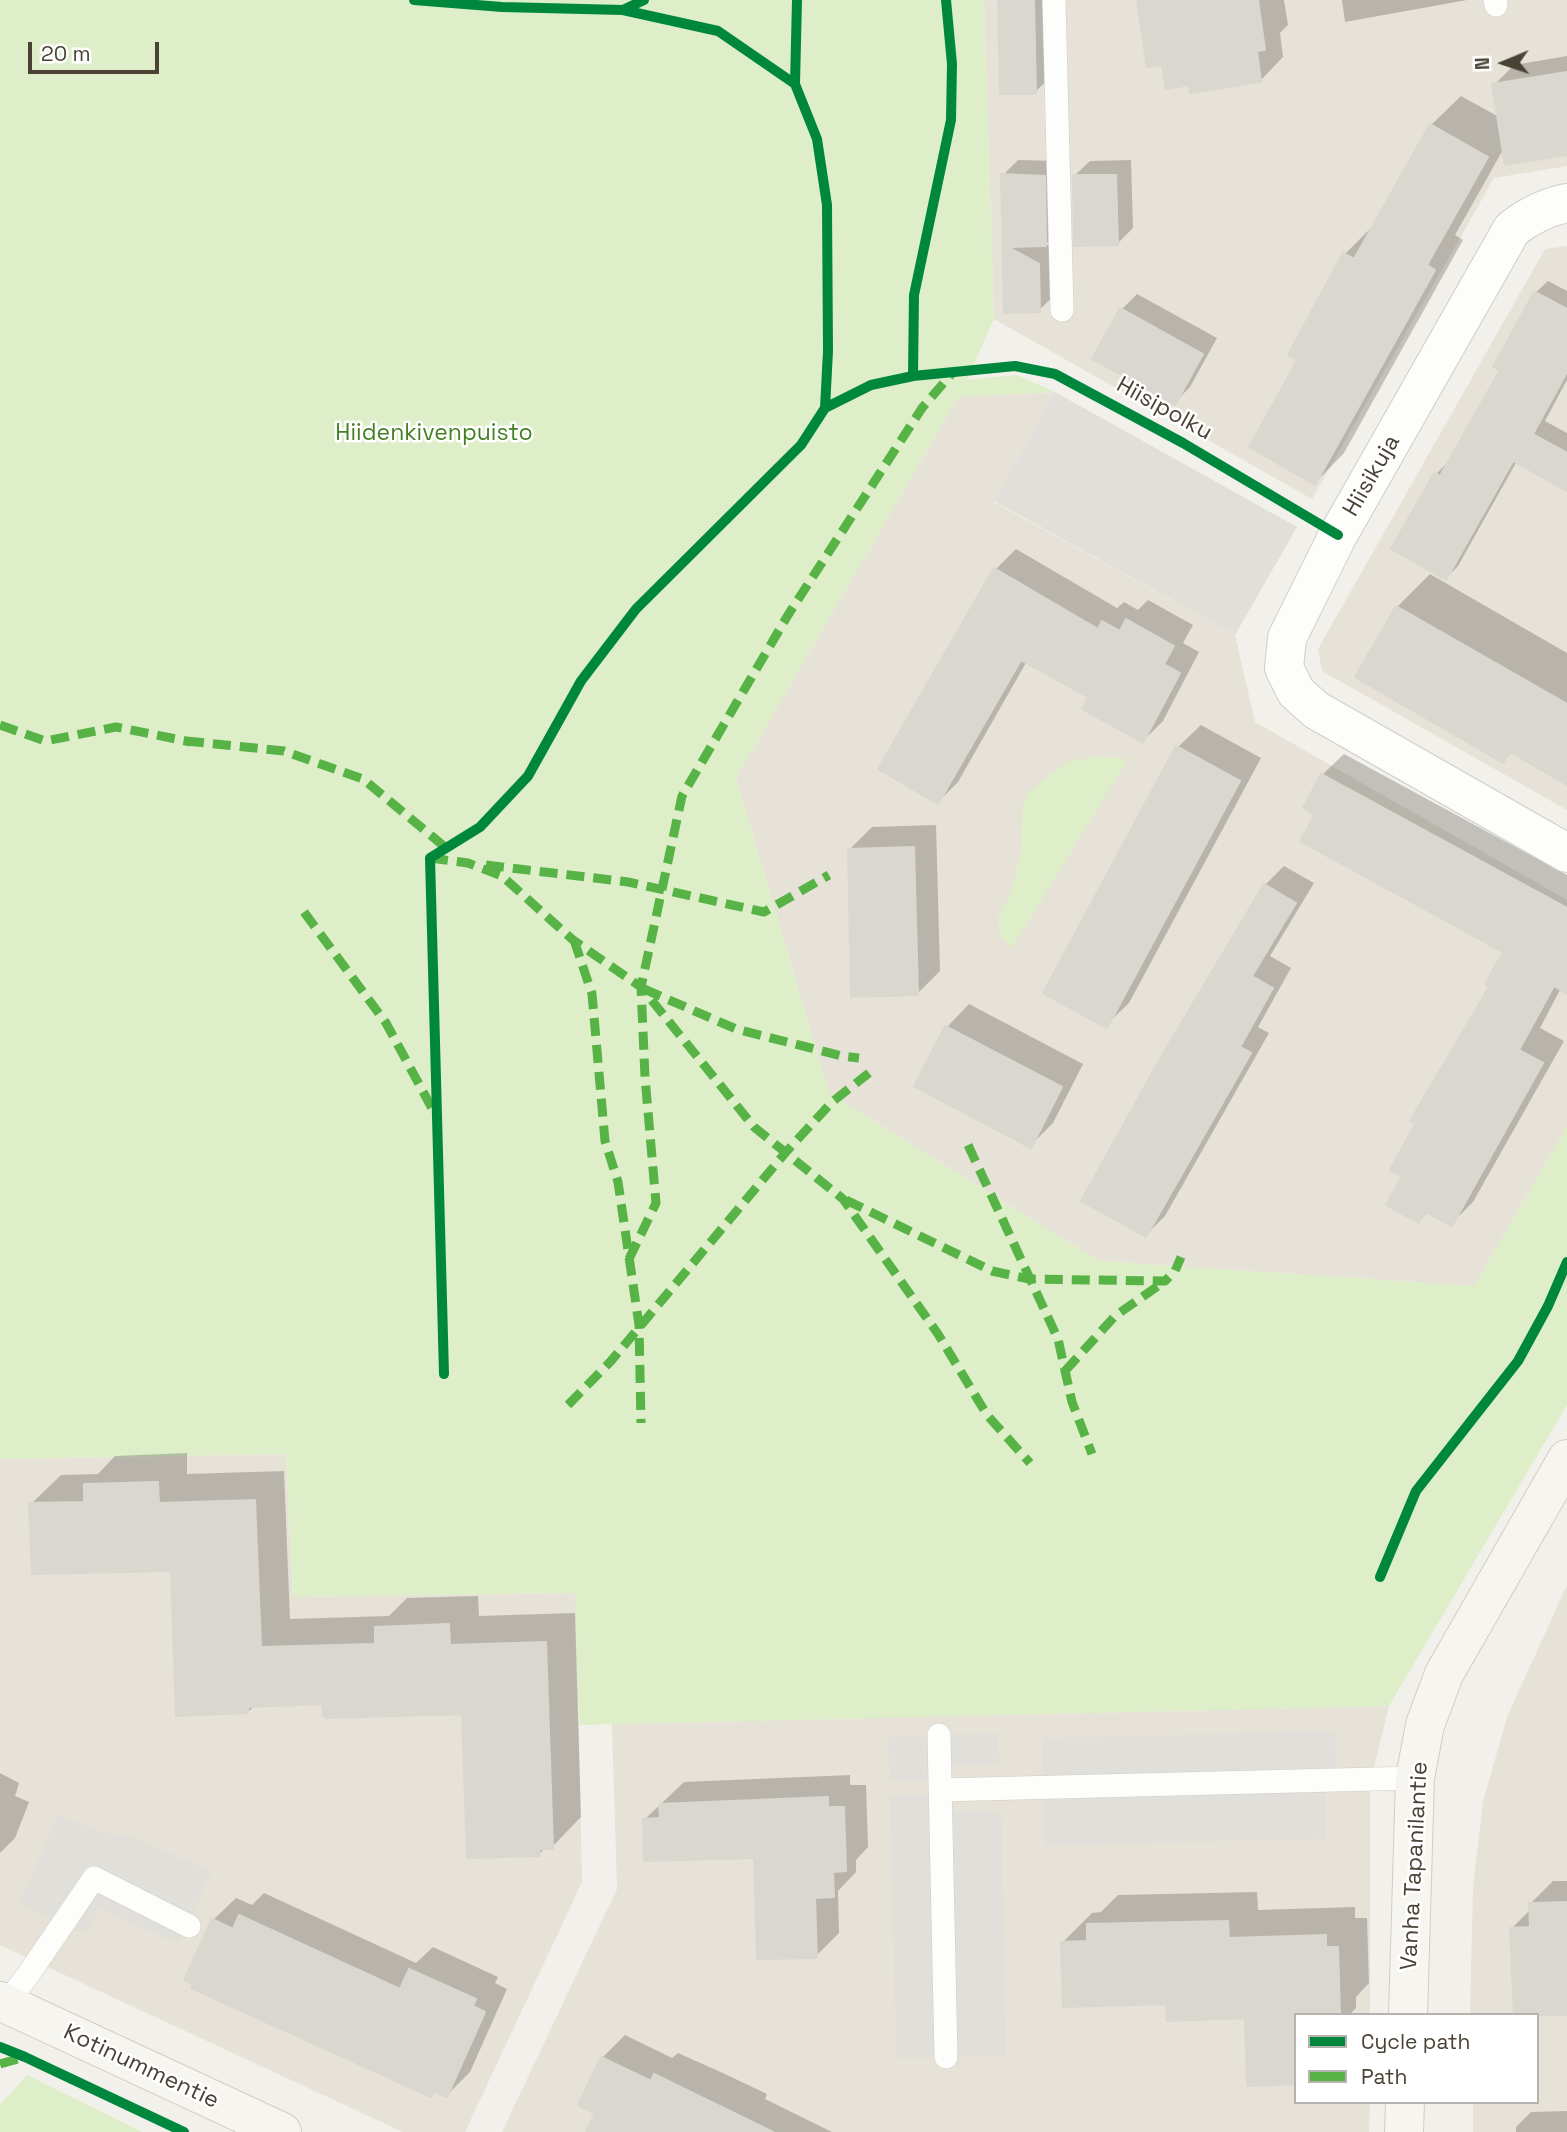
<!DOCTYPE html>
<html>
<head>
<meta charset="utf-8">
<style>
  body { margin:0 }
  #map { position:relative; width:1567px; height:2132px; overflow:hidden; background:#f2f0ea; font-family:"Space Grotesk",sans-serif }
  canvas { display:block }
  .legend { position:absolute; left:1294px; top:2013px; width:245px; height:91px; box-sizing:border-box; background:#fff; border:2px solid #b6b3ae; margin:0; padding:9px 12px; list-style:none; font-size:21px; color:#494235 }
  .legend li { display:flex; align-items:center; gap:14px; height:35px }
  .legend b { width:35px; border:2px solid #b6b3ae }
  .north { position:absolute; left:1469px; top:28px; width:70px; height:70px; -webkit-text-stroke:5px #fff; paint-order:stroke; rotate:268deg; font-size:19px; font-weight:700; line-height:28px; text-align:center; color:#494235 }
  .north::after { content:''; display:block; margin:auto; width:24px; height:32px; background:#494235; clip-path:polygon(50% 0,100% 100%,50% 72%,0 100%) }
  .scale { position:absolute; left:28px; top:42px; width:131px; height:32px; box-sizing:border-box; border:4px solid #494235; border-top:0; padding-left:9px; font-size:21px; line-height:24px; white-space:nowrap; color:#494235; -webkit-text-stroke:5px #fff; paint-order:stroke }
</style>
</head>
<body>
<div id="map">
<canvas width="1567" height="2132"></canvas>
<ul class="legend">
<li><b style="height:9px;background:#00873e"></b>Cycle path</li>
<li><b style="height:9px;background:#57b346"></b>Path</li>
</ul>
<div class="north">N</div>
<div class="scale">20 m</div>
</div>
<script>
const context = document.querySelector('canvas').getContext('2d');
context.lineJoin = 'round';
function paint(path, color) {
  context.fillStyle = color;
  context.fill(path, 'evenodd');
}
function stroke(path, color, width, dash) {
  context.strokeStyle = color;
  context.lineWidth = width;
  context.lineCap = dash ? 'butt' : 'round';
  context.setLineDash(dash || []);
  context.stroke(path);
}
function write(font, color, halo, rows, align = 'center') {
  context.font = font + ' "Space Grotesk",sans-serif';
  context.lineWidth = 5;
  context.setLineDash([]);
  context.textBaseline = 'middle';
  context.strokeStyle = halo;
  context.fillStyle = color;
  for (const [text, x, y, turn = 0] of rows) {
    context.save();
    context.translate(x, y);
    context.rotate((+turn || 0) * Math.PI / 180);
    context.textAlign = isNaN(turn) ? turn : align;
    if (halo) context.strokeText(text, 0, 0);
    context.fillText(text, 0, 0);
    context.restore();
  }
}
paint(new Path2D(`
  M984,0H1567V166L1494,178L1312,499L994,319Z
  M1567,246V810L1322,671L1318,649L1545,249Z
  M1055,392L994,502L1235,635L1255,722L1567,900V1127L1474,1286L1099,1261L829,1093L736,778L958,397Z
  M286,1454L293,1597L576,1593L582,1882L465,2132H403L0,1945V1459Z
  M1567,1585V2132H1473V2102H1537V2015H1470L1473,1887L1483,1802L1507,1717Z
  M1389,1706L1370,1784V2015H1296V2102H1370L1369,2132H502L617,1889L612,1724Z`), '#e6e2d7');
paint(new Path2D(`
  M0,0H984L994,319L967,380L1016,375L1055,392L958,397L736,778L829,1093L1099,1261L1474,1286L1567,1127V1405L1389,1706L579,1725L575,1593L293,1597L286,1454L0,1459Z
  M1098,756L1128,759L1012,948L1000,936L998,921L999,913L1009,897L1021,852L1023,804L1029,792L1067,762Z
  M27,2075L142,2132H0V2105Z`), '#deeec8');
paint(new Path2D(`
  M1055,392L1297,527L1235,635L994,501Z
  M1335,1731L1336,1780L1325,1781L1326,1839L1044,1845L1042,1738Z
  M998,1733L999,1764L940,1766V1779L890,1781L888,1737Z
  M941,1795L942,1812L1001,1810L1006,2056L896,2058L890,1796Z
  M58,1815L101,1832L135,1837L212,1872L178,1944L99,1908L85,1935L19,1904Z`), '#e1dfda');
paint(new Path2D(`
  M999,0H1057L1059,69L1035,92Z
  M1139,0H1284L1288,25L1280,33L1283,57L1260,81L1191,83L1164,63Z
  M1342,0H1467L1345,22Z
  M1567,56V153L1504,148L1455,235L1463,240L1344,453L1315,483L1299,360L1345,254L1374,225L1431,125L1461,96L1499,117L1494,85L1514,65Z
  M1018,160L1059,161L1061,229L1046,244L1054,249L1055,295L1039,310L1005,311L1003,175Z
  M1131,160L1133,228L1117,244L1074,176L1090,161Z
  M1548,281L1567,291V308L1537,292V296L1567,312V380L1545,421L1567,433V489L1517,461L1458,566L1446,578L1436,474L1448,462L1502,370L1535,293Z
  M1137,294L1217,338L1190,387L1174,403L1122,309Z
  M1016,549L1117,608L1124,602L1138,610L1148,600L1193,625L1183,643L1199,652L1163,721L1143,741L1090,696L1027,661L958,782L938,802L996,569Z
  M1430,574L1567,653V783L1513,751L1503,761L1397,607Z
  M1201,725L1261,758L1129,1003L1106,1025L1178,747Z
  M1344,754L1567,875V992L1561,988L1540,1028L1564,1041L1473,1202L1451,1224L1428,1212L1418,1221L1404,1175L1492,986L1505,951L1317,814L1322,775Z
  M936,825L940,971L917,994L850,849L872,827Z
  M1284,866L1314,883L1270,956L1291,968L1258,1027L1269,1033L1165,1216L1146,1235L1265,885Z
  M969,1004L1083,1064L1053,1123L1030,1146L916,1085L947,1027Z
  M187,1453V1474L284,1471L290,1619L389,1616L407,1598L478,1596L479,1616L575,1613L581,1817L552,1847H546L539,1854L464,1712L324,1702L255,1705L248,1712L173,1570L31,1504L61,1475L98,1474L115,1456Z
  M0,1773L19,1783L15,1796L29,1802L15,1838L0,1853Z
  M850,1775V1785H866L868,1847L856,1860V1872L838,1891L839,1933L816,1956L755,1856L645,1819L684,1782Z
  M1553,1881H1567V2013L1512,1928L1531,1909L1530,1904Z
  M1257,1892L1258,1910L1355,1907V1918H1367L1369,1983L1356,1997V2008L1349,2015L1247,2016L1168,2002L1063,1942L1092,1913L1101,1912L1118,1895Z
  M264,1893L416,1963L433,1947L498,1977L495,1983L507,1989L470,2072L447,2095L436,2090L431,2095L213,1920L236,1898L252,1905Z
  M625,2035L672,2058L678,2053L725,2074L767,2094L765,2099L832,2132H588L597,2112L602,2058Z
  M1567,2111V2132H1516V2127L1531,2112Z`), '#0003');
const building = new Path2D(`
  M998,0H1034L1036,94H1000Z
  M1137,0H1258L1265,50L1257,51L1261,82L1190,93L1189,85L1166,89L1162,65L1147,67Z
  M1567,72V155L1505,165L1492,84Z
  M1430,124L1488,157L1427,265L1435,270L1315,485L1249,447L1297,361L1288,355L1343,253L1354,259Z
  M1001,174L1045,176L1046,246L1008,247L1039,264L1040,312L1004,313Z
  M1073,175H1116L1118,245L1074,246Z
  M1534,292L1567,310V372L1533,434L1567,453V491L1513,461L1446,580L1391,549L1434,473L1440,476L1500,370L1493,367Z
  M1120,308L1203,354L1175,405L1092,359Z
  M994,568L1098,629L1102,621L1120,631L1126,619L1174,646L1164,664L1180,673L1143,743L1082,709L1088,697L1021,660L938,804L878,769Z
  M1396,606L1567,704V785L1510,752L1503,763L1355,677Z
  M1176,746L1240,781L1107,1028L1043,993Z
  M1321,774L1567,908V994L1554,986L1519,1050L1543,1063L1452,1226L1425,1212L1419,1223L1386,1205L1402,1176L1390,1170L1415,1124L1410,1121L1489,987L1485,984L1503,952L1300,841L1315,815L1303,808Z
  M914,847L918,995L851,997L848,849Z
  M1264,884L1296,903L1252,976L1273,988L1240,1047L1251,1053L1146,1237L1081,1201L1161,1057Z
  M945,1026L1062,1087L1031,1148L914,1086Z
  M158,1482L159,1503L255,1500L261,1647L375,1644V1627L449,1624L450,1645L546,1642L553,1849H539L540,1856L467,1858L462,1714L327,1718L323,1716V1704L248,1707V1713L176,1716L171,1571L32,1574L29,1503L84,1502V1484Z
  M828,1797V1807H844L846,1871L833,1872L834,1897L815,1898L817,1958L757,1959L754,1858L644,1861L643,1819L660,1818L659,1804Z
  M1567,1902V2015H1514L1510,1928L1530,1927L1529,1903Z
  M239,1915L400,1989L409,1969L476,1999L473,2006L485,2012L447,2097L434,2091L431,2097L191,1988L193,1984L184,1980L212,1919L233,1929Z
  M1228,1921L1229,1938L1326,1935V1947H1338L1340,2015H1296V2084L1247,2086L1245,2018L1167,2021L1166,2004L1063,2007L1061,1942L1087,1941V1924Z
  M601,2057L651,2081L654,2074L773,2132H586L595,2113L578,2105Z`);
paint(building, '#dad7d1');
stroke(building, '#dad7d0', 2);
const lane = new Path2D(`
  M1054,0L1062,310
  M1495,0L1496,5
  M939,1735L946,2057
  M940,1790L1415,1778
  M6,2004L28,1975L94,1878L189,1926`);
const street = new Path2D(`
  M1567,203C1546,207 1529,216 1512,229L1338,535L1287,638L1284,668L1296,692L1316,710L1567,853`);
const secondary = new Path2D(`
  M0,2001L282,2132
  M1408,2015L1415,1778L1425,1725L1444,1674L1567,1459
  M1404,2132L1405,2102`);
stroke(lane, '#d0cdc8', 24);
stroke(street, '#d0cdc8', 40);
stroke(secondary, '#d2cdc1', 40);
stroke(lane, '#fdfdfc', 23);
stroke(street, '#fdfdfc', 38);
stroke(secondary, '#f7f5ef', 38);
stroke(new Path2D(`
  M0,725L45,741L116,727L191,742
  M186,741L284,751L363,779L451,852
  M430,858L468,863L502,876L573,940L641,987L754,1127L843,1199L938,1334L987,1415L1030,1463
  M486,865L628,882L764,912L829,875
  M304,912L386,1023L434,1112
  M574,940L592,994L605,1141L618,1182L639,1325L641,1423
  M644,989L736,1029L842,1056L859,1058
  M968,1145L1058,1339L1072,1402L1092,1454
  M846,1200L992,1271L1029,1279L1165,1281L1175,1271L1181,1257
  M629,1259L656,1203L645,1077L641,987L682,796L788,615L922,408L954,371
  M1065,1371L1115,1316L1165,1281
  M568,1405L611,1361L786,1152L832,1102L869,1073
  M0,2064L25,2057`), '#57b346', 9, [18, 9]);
stroke(new Path2D(`
  M414,0L502,7L623,10L644,0
  M797,0L795,84L817,139L827,205L828,351L825,408
  M623,10L718,31L795,84
  M913,376L914,295L951,120L952,64L946,0
  M444,1374L430,858L480,827L528,776L581,681L636,609L801,445L825,408L871,385L913,376L1015,366L1055,374L1183,443L1338,535
  M1380,1577L1416,1491L1518,1361L1548,1306L1567,1262
  M0,2047L25,2057L184,2132`), '#00873e', 10);
write('23px', '#494235', '#fff', [
  ["Hiisipolku",1164,409,29],
  ["Hiisikuja",1372,476,-60],
  ["Vanha Tapanilantie",1415,1866,-87],
  ["Kotinummentie",141,2067,25]
]);
write('23px', '#448023', '#fff', [
  ["Hiidenkivenpuisto",434,434]
]);
</script>
</body>
</html>
